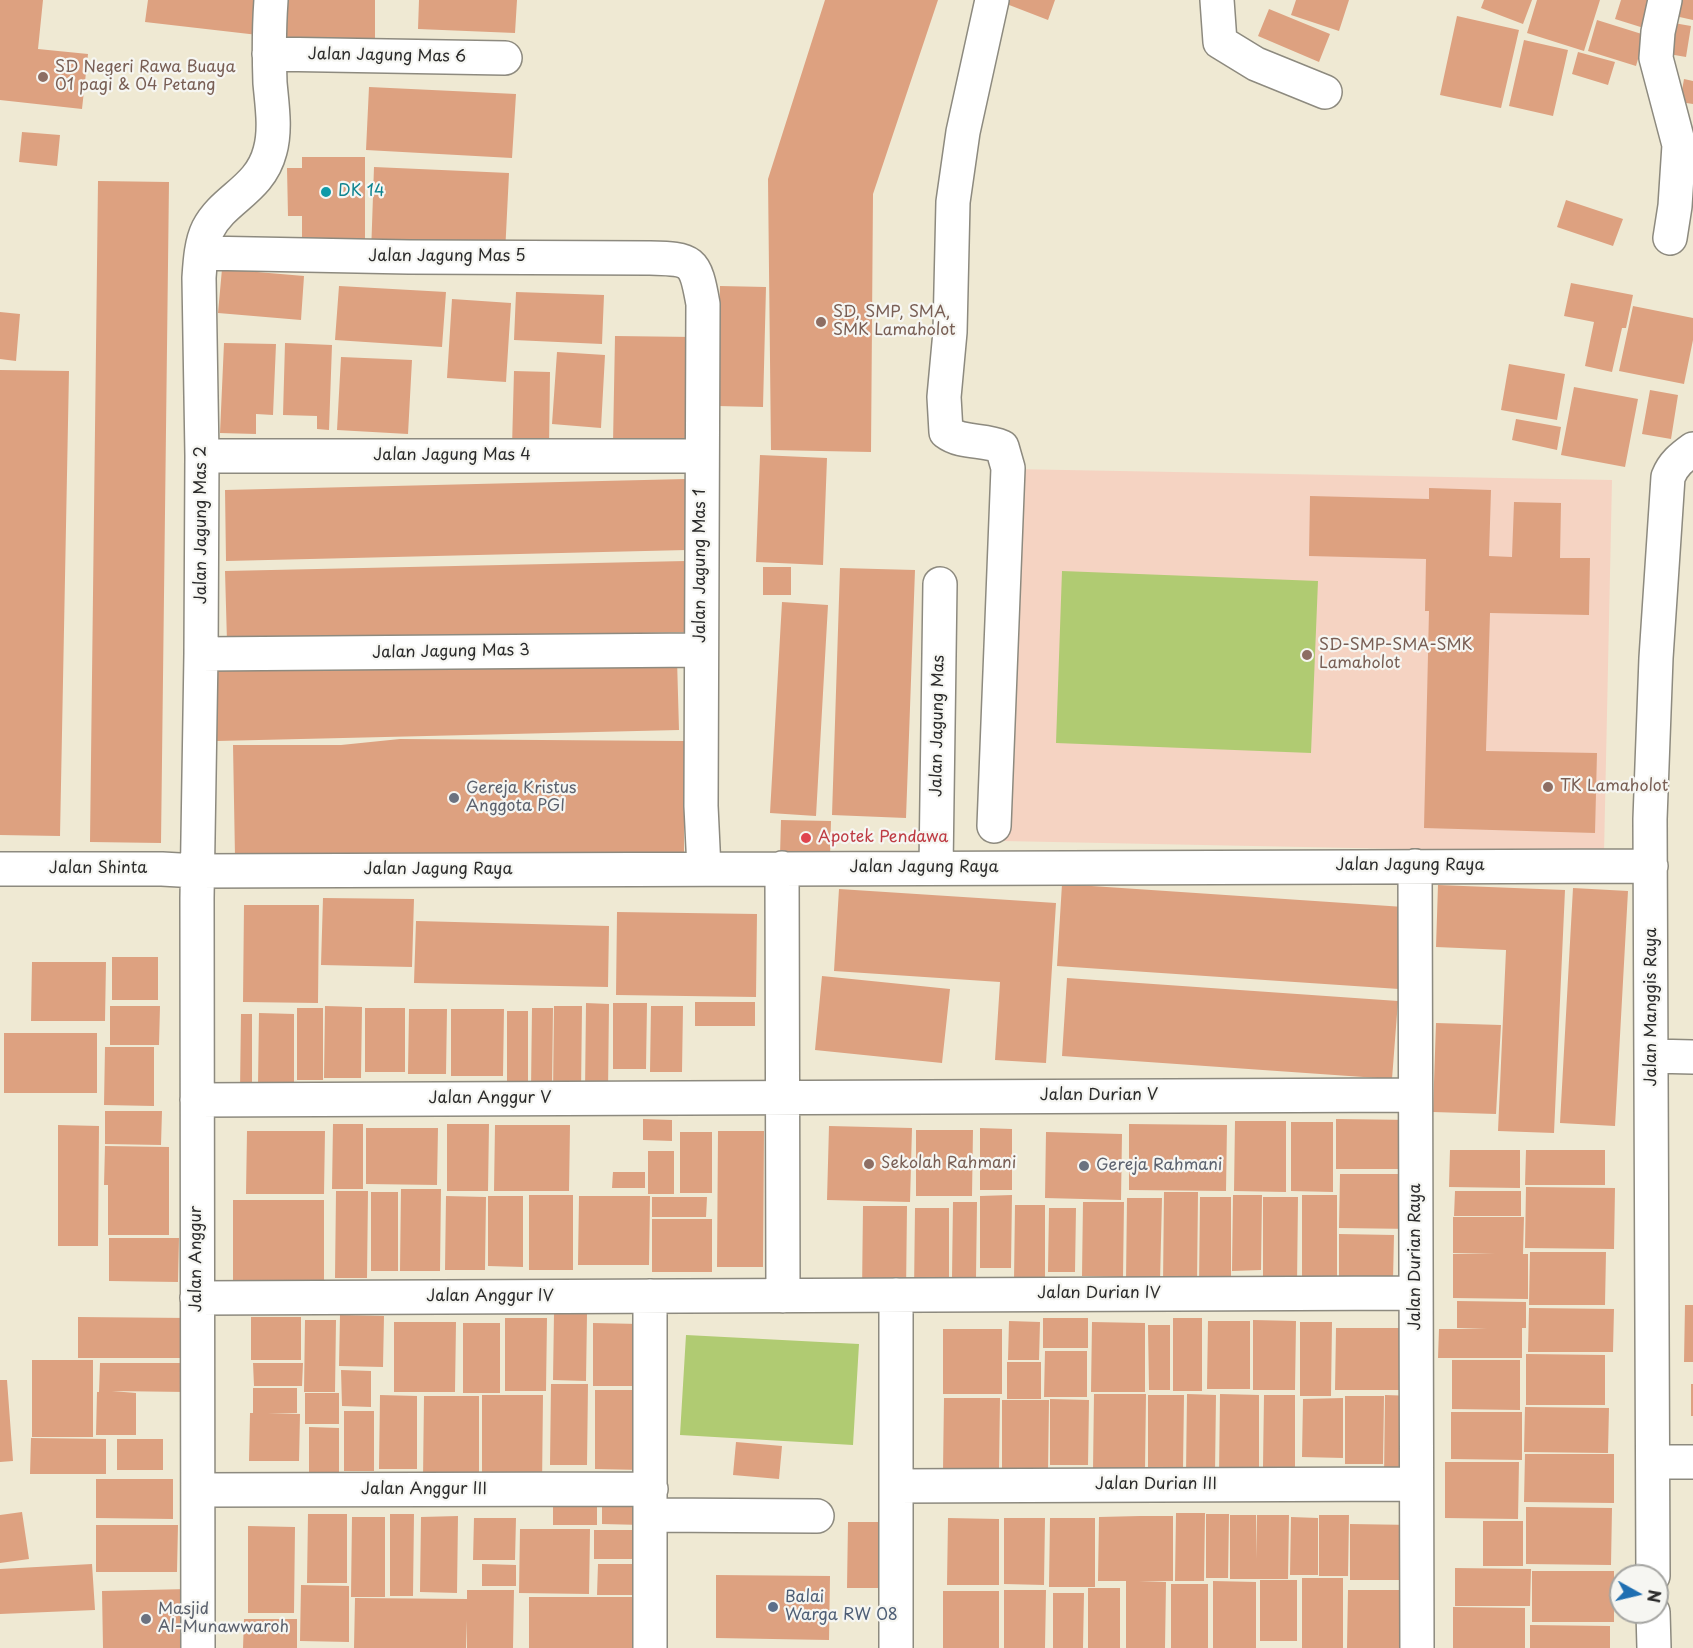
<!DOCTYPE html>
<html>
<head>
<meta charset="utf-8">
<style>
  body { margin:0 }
  #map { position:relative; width:1693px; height:1648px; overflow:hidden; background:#efe9d3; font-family:"Playpen Sans",sans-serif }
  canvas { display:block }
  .north { position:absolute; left:1609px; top:1564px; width:60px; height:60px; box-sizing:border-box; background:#f6f6f2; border:2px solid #a5a5a2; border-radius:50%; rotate:98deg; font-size:16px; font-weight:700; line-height:24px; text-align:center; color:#2b2b2b }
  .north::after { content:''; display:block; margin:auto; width:21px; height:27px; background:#1f6fb2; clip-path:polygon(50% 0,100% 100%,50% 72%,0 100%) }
</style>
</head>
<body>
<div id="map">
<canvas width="1693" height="1648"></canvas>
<div class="north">N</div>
</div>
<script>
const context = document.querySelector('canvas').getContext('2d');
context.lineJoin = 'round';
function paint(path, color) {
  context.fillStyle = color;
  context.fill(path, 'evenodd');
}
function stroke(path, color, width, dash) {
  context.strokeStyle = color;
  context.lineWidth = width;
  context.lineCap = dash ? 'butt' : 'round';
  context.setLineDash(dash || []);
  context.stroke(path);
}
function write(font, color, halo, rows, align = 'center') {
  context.font = font + ' "Playpen Sans",sans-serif';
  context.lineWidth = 4.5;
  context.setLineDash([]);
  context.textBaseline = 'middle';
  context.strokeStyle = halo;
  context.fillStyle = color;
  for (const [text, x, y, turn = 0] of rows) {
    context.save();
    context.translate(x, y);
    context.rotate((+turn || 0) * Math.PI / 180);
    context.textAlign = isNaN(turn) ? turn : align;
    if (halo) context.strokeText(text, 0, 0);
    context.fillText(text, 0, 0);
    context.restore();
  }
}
paint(new Path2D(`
  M1010,469L1612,480L1604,853L1003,841L1000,830Z`), '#f5d3c2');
paint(new Path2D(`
  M1062,571L1318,581L1311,753L1056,743Z
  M686,1335L859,1344L853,1445L680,1435Z`), '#b0cb72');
paint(new Path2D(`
  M0,0H43L38,49L88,54L82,109L0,100Z
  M148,0H262L258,35L145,22Z
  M277,0H375V43L277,42Z
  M419,0H517L515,33L418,29Z
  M825,0H938L873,194L871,452L771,450L768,179Z
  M1005,0H1055L1048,20L1004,3Z
  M1296,0H1349L1339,31L1291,15Z
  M1484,0H1532L1523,24L1481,8Z
  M1537,0H1600L1584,51L1527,33Z
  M1621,0H1656L1647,29L1615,19Z
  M1678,0H1693V20L1675,16Z
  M1269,9L1330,34L1319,62L1258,36Z
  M1457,16L1519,30L1501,108L1440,95Z
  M1597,20L1645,35L1636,66L1588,51Z
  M1668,22L1691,26L1686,57L1663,53Z
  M1524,40L1568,50L1553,116L1509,106Z
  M1578,52L1615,62L1608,85L1572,74Z
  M1684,79L1693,81V104L1680,102Z
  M369,87L516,94L512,158L366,150Z
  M22,132L60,135L57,166L19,162Z
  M302,157H365V241H302V216H288L287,168H302Z
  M374,167L509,173L505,254H371Z
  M98,181L169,182L161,843L90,842Z
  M1566,200L1623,219L1613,246L1557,227Z
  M222,269L304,276L301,320L218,313Z
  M1571,283L1633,295L1626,328H1622L1612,372L1585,366L1594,322L1564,316Z
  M339,286L446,292L442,347L335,340Z
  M720,286L766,287L763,407L717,406Z
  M516,292L604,295L602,344L514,340Z
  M452,299L511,303L506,382L447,378Z
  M1633,306L1693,318V340L1684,384L1619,371Z
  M0,312L20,314L16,361L0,359Z
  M615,336L694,337L692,445L613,443Z
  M224,343L276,344L273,415L256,414V434L220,433Z
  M285,343L332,345L329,430L317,429V416L283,415Z
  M557,352L605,355L601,428L552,424Z
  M341,357L412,360L408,434L337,430Z
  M1509,364L1565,374L1557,420L1501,410Z
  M0,370L69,371L60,836L0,835Z
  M514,371L550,372L549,448L512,447Z
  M1574,387L1638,399L1625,467L1561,455Z
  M1650,390L1678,395L1671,439L1642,434Z
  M1516,419L1561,427L1557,450L1512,440Z
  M760,455L827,458L823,565L756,562Z
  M686,479L687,550L226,561L225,490Z
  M1429,488L1491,490L1489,556L1512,557L1514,502L1561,503L1560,558H1590L1589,615L1490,613L1486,751L1597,753L1595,833L1424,828L1429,611H1425L1426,559L1309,556L1310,496L1429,499Z
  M686,561L688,632L227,642L225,571Z
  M763,567H791V595H763Z
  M840,568L915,570L906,818L832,815Z
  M782,602L828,605L816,816L770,813Z
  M677,659L679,730L217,741L216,670Z
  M400,739L684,741V857H235L233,745H341Z
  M781,820L831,821L830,857L780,855Z
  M1062,884L1404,907L1399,989L1057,966Z
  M1438,885L1565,890L1554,1133L1498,1131L1506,950L1436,947Z
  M1573,888L1628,891L1615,1126L1560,1123Z
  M839,889L1056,903L1046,1063L995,1060L1000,982L834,971Z
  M323,898L414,899L412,967L321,965Z
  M244,905H319L318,1003L243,1002Z
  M617,912L757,914L756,997L616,995Z
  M416,921L609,926L608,987L414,983Z
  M112,957H158V1000H112Z
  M32,962H106L105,1021H31Z
  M822,976L950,989L942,1063L815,1050Z
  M1067,978L1398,1001L1392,1079L1062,1056Z
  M695,1002H755V1026H695Z
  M586,1003L609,1004L608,1092H585Z
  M613,1003H647L646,1069H613Z
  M110,1006H160L159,1045H110Z
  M325,1006L362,1007L361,1078H324Z
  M554,1006H582L581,1094H553Z
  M651,1006H683L682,1072H650Z
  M297,1008H323V1080H297Z
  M365,1008H405V1072H365Z
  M532,1008H553L552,1090H531Z
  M409,1009H447L446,1074H408Z
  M451,1009H504L503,1076H451Z
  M507,1011H528V1097L507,1096Z
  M259,1013L294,1014V1085H258Z
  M241,1014H252V1092L240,1091Z
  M1436,1023L1501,1025L1496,1114L1433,1112Z
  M4,1033H97V1093H4Z
  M105,1047H154V1106L104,1105Z
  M105,1111H162L161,1145L105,1144Z
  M643,1119L672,1120V1141L643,1140Z
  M1336,1119L1413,1120V1169H1336Z
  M1235,1121H1286V1192L1234,1191Z
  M1291,1122H1333V1192L1291,1191Z
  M333,1124H363V1189H332Z
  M447,1124H489L488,1191H447Z
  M1129,1124L1227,1125L1226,1191L1129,1190Z
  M58,1125L99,1126L98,1246H58Z
  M495,1125H570L569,1191H494Z
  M829,1126L912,1128L910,1202L827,1200Z
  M366,1128H438L437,1185L366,1184Z
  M980,1128L1012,1129V1190H980Z
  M916,1130H973L972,1196H916Z
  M247,1131H325L324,1194H246Z
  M718,1131H764L763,1267H717Z
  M680,1132H712V1193H680Z
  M1046,1132L1122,1134L1121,1200L1045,1198Z
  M105,1146L169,1147V1235H108V1185H104Z
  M1450,1150H1520V1188L1449,1187Z
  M1526,1150H1605V1185H1525Z
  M648,1151H674V1194H648Z
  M613,1172H645V1188H612Z
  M1340,1174H1414V1229L1339,1228Z
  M1526,1187L1615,1188L1614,1249L1525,1248Z
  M401,1189H441L440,1271H400Z
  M336,1191H368L367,1278H335Z
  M1455,1191H1521V1216H1454Z
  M371,1192H398V1271H371Z
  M1164,1192H1198L1197,1285L1163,1284Z
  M529,1195H573V1270H529Z
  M1012,1195L1011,1268H980V1196Z
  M1233,1195H1262L1261,1270L1232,1271Z
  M1302,1195H1337V1288L1302,1287Z
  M446,1196L486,1197L485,1270H445Z
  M488,1196H523V1267L488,1266Z
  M579,1196H650L649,1265H578Z
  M652,1197H707L706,1217H652Z
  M1200,1197H1231V1287H1199Z
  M1263,1197H1298L1297,1286H1263Z
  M1127,1198H1162L1160,1282L1126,1281Z
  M233,1200H324V1293H233Z
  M953,1202H977L976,1278H952Z
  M1083,1202H1124L1123,1277L1082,1276Z
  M1015,1205H1045V1279L1014,1280Z
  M863,1206H907L906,1294H862Z
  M915,1208H949V1292H914Z
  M1049,1208H1076L1075,1272H1048Z
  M1453,1217H1524L1523,1254H1528V1299L1453,1298V1254H1495L1453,1253Z
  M652,1219H712V1272H652Z
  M1339,1234L1394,1235L1393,1280H1339Z
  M109,1238H179L178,1282L109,1281Z
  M1530,1252H1606L1605,1305H1529Z
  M1457,1301L1526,1302V1328H1522V1358H1438L1439,1329H1487L1457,1328Z
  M1685,1305H1693V1362H1684Z
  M1529,1308L1614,1309L1613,1352H1528Z
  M554,1313L587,1314L586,1381L553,1380Z
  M340,1315L384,1316L383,1367L339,1366Z
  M78,1317L189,1318V1358H78Z
  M251,1317H301V1360H251Z
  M505,1318H547L546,1391H505Z
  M1043,1318H1088V1348H1043Z
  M1173,1318H1202V1391H1173Z
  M305,1320H336L335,1392H304Z
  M1253,1320L1296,1321L1295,1390H1253Z
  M1009,1321L1040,1322L1039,1360H1008Z
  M1208,1321H1250V1389H1207Z
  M394,1322H456L455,1392H394Z
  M1092,1322L1145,1323V1392H1091Z
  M1300,1322H1332L1331,1396H1300Z
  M463,1323H500V1393H463Z
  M593,1323L640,1324L639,1386H593Z
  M1148,1325H1170V1390H1149Z
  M1336,1328H1414L1413,1390H1335Z
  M943,1329H1002V1394H943Z
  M1045,1351H1087V1397H1044Z
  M1526,1354L1605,1355V1405H1526Z
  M32,1360H93V1437H32Z
  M1452,1360H1520V1410L1452,1409Z
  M1007,1362H1041V1399H1007Z
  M100,1363H186V1392L112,1391L136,1393V1435H96L97,1392H99Z
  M253,1363H303L302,1386H254Z
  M341,1370L371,1371V1407L342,1406Z
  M0,1380H7L13,1461L0,1462Z
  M551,1384H588L587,1465H550Z
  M1691,1384H1693V1416H1691Z
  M253,1388H297V1413H268L300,1414L299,1461H249L250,1413H253Z
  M595,1390H643V1470L595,1469Z
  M305,1393H339V1424H305Z
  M1094,1394H1146L1145,1470H1093Z
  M1187,1394L1216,1395L1215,1474H1186Z
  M1220,1394L1259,1395V1477H1219Z
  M380,1395L417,1396V1469H379Z
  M482,1395H543L542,1488H482Z
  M1148,1395H1184L1183,1470H1148Z
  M1264,1395H1295V1467H1263Z
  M1385,1395L1414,1396L1413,1478H1384Z
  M424,1396H479V1479H423Z
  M1345,1396H1384L1383,1464H1345Z
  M944,1398H1000L999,1470H943Z
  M1343,1398V1458L1302,1457L1303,1399Z
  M1050,1399L1089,1400L1088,1465H1050Z
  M1002,1400H1049L1048,1471H1002Z
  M1525,1407L1609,1408L1608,1453L1524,1452Z
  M344,1411H374V1471H344Z
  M1451,1412H1522V1460L1451,1459Z
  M309,1427L339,1428V1483H309Z
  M31,1438L106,1439V1474H30Z
  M117,1439H163V1470H117Z
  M736,1442L782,1446L779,1479L733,1475Z
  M1525,1454H1614V1503L1524,1502Z
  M1445,1462H1519L1518,1519L1445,1518Z
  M96,1479H173V1519L96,1518Z
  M553,1505H597V1525H553Z
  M602,1506L642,1507L643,1525L602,1524Z
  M1526,1507L1612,1508L1611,1565L1526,1564Z
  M22,1512L29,1559L0,1563V1515Z
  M1176,1513H1205L1204,1581H1175Z
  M308,1514H347V1583H307Z
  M390,1514H414L413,1596H390Z
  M1206,1514H1229L1228,1578H1206Z
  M1230,1515H1256V1559L1257,1515H1289L1288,1579H1230Z
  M1319,1515H1349L1348,1576H1319Z
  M458,1516L457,1593L420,1592L421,1517Z
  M1140,1516H1173V1581H1139L1166,1582L1165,1648H1126V1581H1098L1099,1517Z
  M352,1517H385V1597H351Z
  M1291,1517L1318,1518V1575H1290Z
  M474,1518H516L515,1560H473Z
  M948,1518L999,1519V1585H947Z
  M1004,1518H1045L1044,1585L1004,1584Z
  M1050,1518H1095V1587H1049Z
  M1483,1521H1523V1566H1483Z
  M848,1522H883V1588H847Z
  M1350,1524L1413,1525L1412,1580H1350Z
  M96,1525H178L177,1572H96Z
  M248,1526L295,1527L294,1613H248Z
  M520,1529H590L589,1594L519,1593Z
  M594,1530H646V1559H594Z
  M92,1564L95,1610L0,1614V1569Z
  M482,1564L516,1565V1586H482Z
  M598,1564H647V1595H597Z
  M1455,1568L1531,1569L1530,1606H1455Z
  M1532,1571H1614V1622H1532Z
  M716,1575L830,1576L829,1640L716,1638Z
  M1302,1578H1343V1648H1302Z
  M1260,1580H1297V1641H1260Z
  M1213,1581L1256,1582V1648H1213Z
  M1171,1584H1208V1648H1171Z
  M301,1585L349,1586V1642L300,1641Z
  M1088,1588H1120V1648H1088Z
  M189,1589L191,1648H103L102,1591Z
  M467,1590H514L513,1648H467L466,1620V1648H354L355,1598L467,1599Z
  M1004,1590H1046L1045,1648H1004Z
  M1348,1590H1405V1648H1347Z
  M943,1591H999V1648H943Z
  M1053,1593H1084L1083,1648H1053Z
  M529,1597H640V1648H529Z
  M1453,1607L1525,1608V1648H1453Z
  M244,1619H297V1648H243Z
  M1530,1625L1610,1626V1648H1530Z`), '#dda180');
const minor = new Path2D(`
  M992,0L963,132L953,202L950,332L944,397L946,432C962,444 984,439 1002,447L1008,468L994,826
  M1217,0L1220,42L1256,64L1325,92
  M1665,0L1658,32L1656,58L1679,145L1675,206L1670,238
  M269,54L505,58
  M202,253L409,257L647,258C692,259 695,258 703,304L701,806L704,869
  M202,456H701
  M201,654L701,650
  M1415,866L1417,1648
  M782,868L783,1296
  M936,868L940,584
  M0,869H162L197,871L1651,866
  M1652,1056L1693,1057
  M197,1100L1415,1095
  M896,1295V1648
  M650,1296V1648
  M197,1298L1416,1293
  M1653,1462H1693
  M896,1486L1416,1484
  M198,1490L651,1489
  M650,1515L817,1516
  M1653,1576L1650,819L1656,658L1668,477C1673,464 1682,457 1693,449
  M1653,1612L1654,1648
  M198,1648L197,898L201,654L202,456L199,278C200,263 201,243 208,229C224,198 260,190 270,151C276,130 272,105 270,83C269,55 269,28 271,0`);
stroke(minor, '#8d8a7f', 36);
stroke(minor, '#fff', 33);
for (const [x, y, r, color] of [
  [43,77,6,"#8d6e63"],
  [326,192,6,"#0f9aa8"],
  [821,322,6,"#8d6e63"],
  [1307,655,6,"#8d6e63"],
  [1548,787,6,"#8d6e63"],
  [454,798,6,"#6b7280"],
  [806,838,6,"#e0444e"],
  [869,1164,6,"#8d6e63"],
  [1084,1166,6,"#6b7280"],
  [773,1607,6,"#5c6f8a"],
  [146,1619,6,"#6b7280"]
]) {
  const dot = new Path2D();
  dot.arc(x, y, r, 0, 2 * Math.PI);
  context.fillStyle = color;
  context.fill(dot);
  stroke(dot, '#f6f6f2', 2);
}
write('16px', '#2b2b2b', '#f6f6f2', [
  ["Jalan Jagung Mas 6",387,56,1],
  ["Jalan Jagung Mas 5",447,257],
  ["Jalan Jagung Mas 4",452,456],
  ["Jalan Jagung Mas 2",202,525,-90],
  ["Jalan Jagung Mas 1",701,566,-90],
  ["Jalan Jagung Mas 3",451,652,-1],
  ["Jalan Jagung Mas",938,726,-89],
  ["Jalan Jagung Raya",1410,866],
  ["Jalan Jagung Raya",924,868],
  ["Jalan Shinta",98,869],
  ["Jalan Jagung Raya",438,870],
  ["Jalan Manggis Raya",1652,1007,-90],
  ["Jalan Durian V",1099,1096],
  ["Jalan Anggur V",490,1099],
  ["Jalan Durian Raya",1416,1257,-90],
  ["Jalan Anggur",197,1259,-90],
  ["Jalan Durian IV",1099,1294],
  ["Jalan Anggur IV",490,1297],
  ["Jalan Durian III",1156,1485],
  ["Jalan Anggur III",424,1490]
]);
write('16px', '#785e54', '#f6f6f2', [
  ["SD Negeri Rawa Buaya",55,68],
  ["01 pagi & 04 Petang",55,86],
  ["SD, SMP, SMA,",833,313],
  ["SMK Lamaholot",833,331],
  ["SD-SMP-SMA-SMK",1319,646],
  ["Lamaholot",1319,664],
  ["TK Lamaholot",1560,787],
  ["Sekolah Rahmani",881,1164]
], 'left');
write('16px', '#0d838f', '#f6f6f2', [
  ["DK 14",338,192]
], 'left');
write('16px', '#5b616d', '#f6f6f2', [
  ["Gereja Kristus",466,789],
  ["Anggota PGI",466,807],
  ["Gereja Rahmani",1096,1166],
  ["Masjid",158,1610],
  ["Al-Munawwaroh",158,1628]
], 'left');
write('16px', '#be3a42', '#f6f6f2', [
  ["Apotek Pendawa",818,838]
], 'left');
write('16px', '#4e5e75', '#f6f6f2', [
  ["Balai",785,1598],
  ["Warga RW 08",785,1616]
], 'left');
</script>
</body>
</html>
